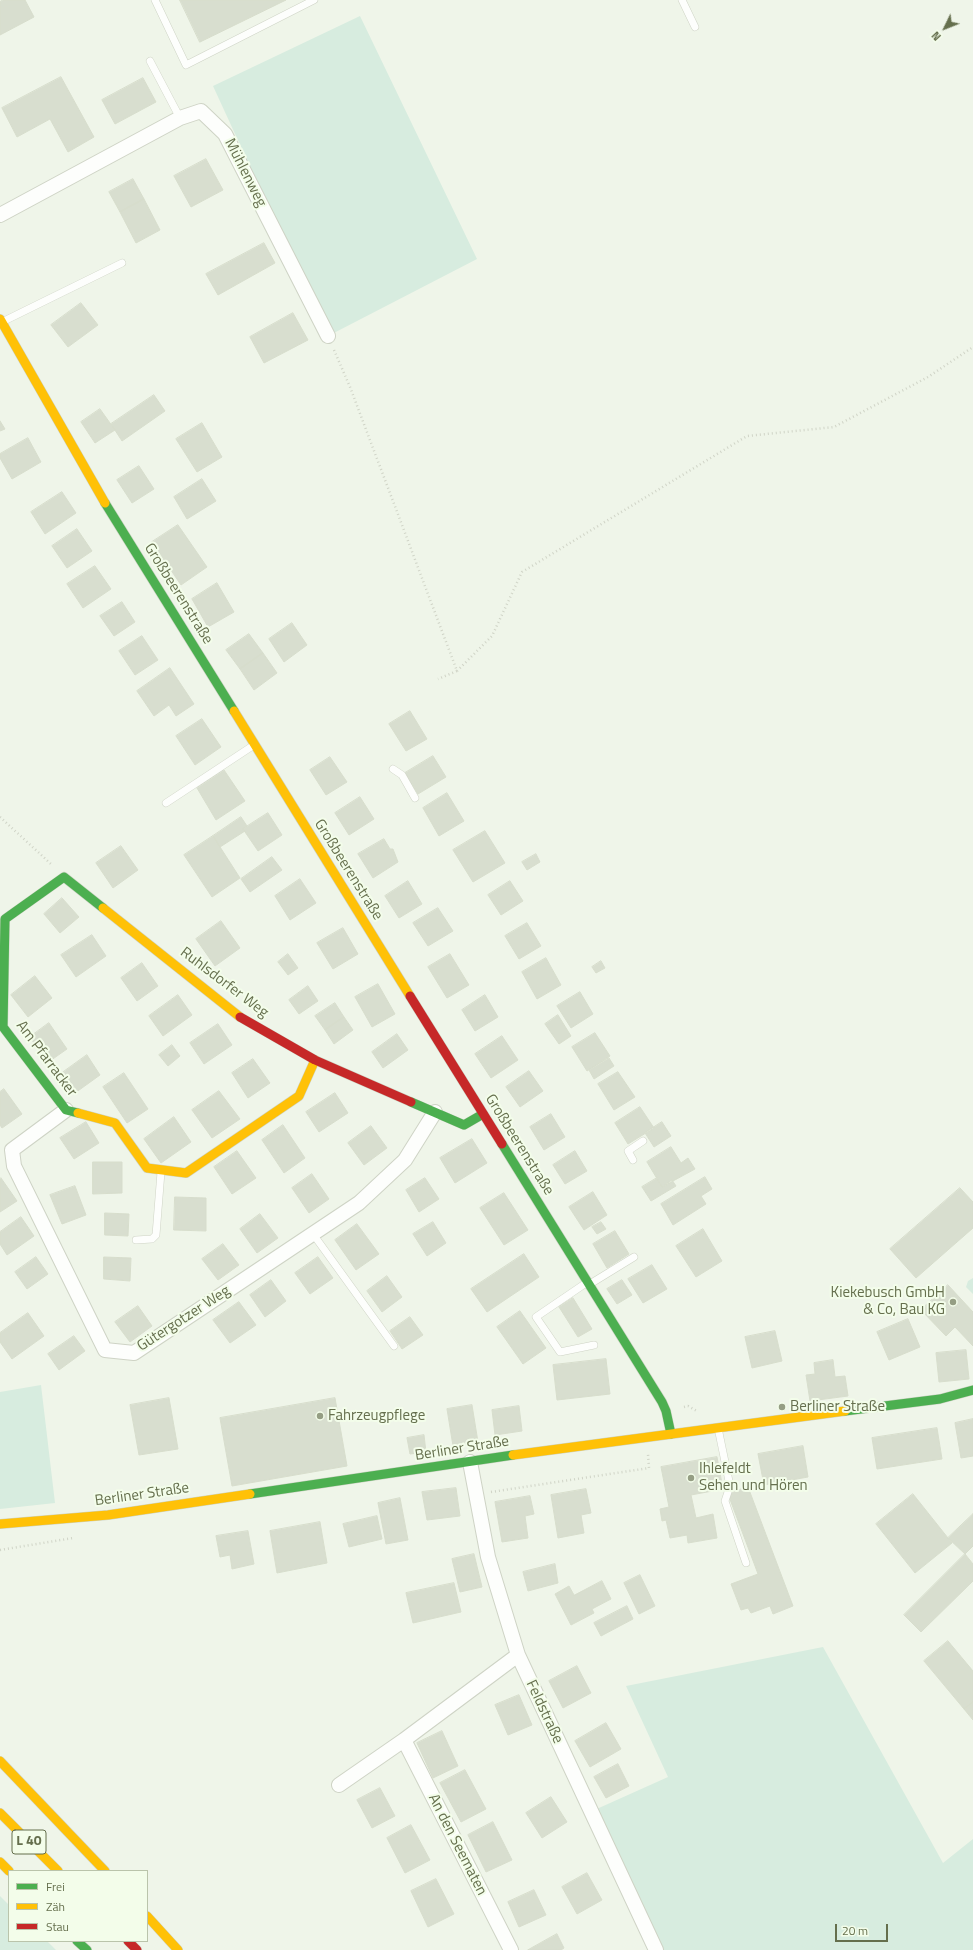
<!DOCTYPE html>
<html>
<head>
<meta charset="utf-8">
<style>
  body { margin:0 }
  #map { position:relative; width:973px; height:1950px; overflow:hidden; background:#eff5e9; font-family:"Titillium Web",sans-serif }
  canvas { display:block }
  .legend { position:absolute; left:8px; top:1870px; width:140px; height:72px; box-sizing:border-box; background:#f3fdea; border:1px solid #bac4ab; margin:0; padding:5px 7px; list-style:none; font-size:12px; color:#656f4d }
  .legend li { display:flex; align-items:center; gap:8px; height:20px }
  .legend b { width:20px; border:1px solid #bac4ab }
  .north { position:absolute; left:925px; top:8px; width:40px; height:40px; -webkit-text-stroke:3px #f3fdea; paint-order:stroke; rotate:227deg; font-size:11px; font-weight:700; line-height:16px; text-align:center; color:#656f4d }
  .north::after { content:''; display:block; margin:auto; width:14px; height:18px; background:#656f4d; clip-path:polygon(50% 0,100% 100%,50% 72%,0 100%) }
  .scale { position:absolute; left:835px; top:1924px; width:53px; height:18px; box-sizing:border-box; border:2px solid #656f4d; border-top:0; padding-left:5px; font-size:12px; line-height:14px; white-space:nowrap; color:#656f4d; -webkit-text-stroke:3px #f3fdea; paint-order:stroke }
</style>
</head>
<body>
<div id="map">
<canvas width="973" height="1950"></canvas>
<ul class="legend">
<li><b style="height:5px;background:#4caf50"></b>Frei</li>
<li><b style="height:5px;background:#ffc107"></b>Zäh</li>
<li><b style="height:5px;background:#c62828"></b>Stau</li>
</ul>
<div class="north">N</div>
<div class="scale">20 m</div>
</div>
<script>
const context = document.querySelector('canvas').getContext('2d');
context.lineJoin = 'round';
function paint(path, color) {
  context.fillStyle = color;
  context.fill(path, 'evenodd');
}
function stroke(path, color, width, dash) {
  context.strokeStyle = color;
  context.lineWidth = width;
  context.lineCap = dash ? 'butt' : 'round';
  context.setLineDash(dash || []);
  context.stroke(path);
}
function write(font, color, halo, rows, align = 'center') {
  context.font = font + ' "Titillium Web",sans-serif';
  context.lineWidth = 4;
  context.setLineDash([]);
  context.textBaseline = 'middle';
  context.strokeStyle = halo;
  context.fillStyle = color;
  for (const [text, x, y, turn = 0] of rows) {
    context.save();
    context.translate(x, y);
    context.rotate((+turn || 0) * Math.PI / 180);
    context.textAlign = isNaN(turn) ? turn : align;
    if (halo) context.strokeText(text, 0, 0);
    context.fillText(text, 0, 0);
    context.restore();
  }
}
paint(new Path2D(`
  M360,16L477,259L328,336L213,86Z
  M973,1278V1294L966,1287L968,1281Z
  M41,1385L55,1503L0,1509V1392Z
  M823,1647L943,1863L973,1839V1950H656L590,1812L668,1777L626,1686Z
  M0,1896L9,1905V1941H47L56,1950H0Z`), '#d7ecdf');
const building = new Path2D(`
  M3,0H25L34,17L0,35V2Z
  M180,0H286L200,42Z
  M61,77L94,137L68,152L50,119L17,137L2,108Z
  M143,78L156,102L115,124L102,100Z
  M206,159L223,190L191,207L174,176Z
  M133,179L144,199L120,212L109,192Z
  M144,199L160,230L136,243L120,212Z
  M264,243L275,263L218,295L206,274Z
  M81,303L98,325L68,347L51,325Z
  M293,313L308,340L264,363L250,337Z
  M154,395L165,411L122,441L111,424Z
  M100,409L115,430L95,443L81,422Z
  M0,421L5,429L0,431Z
  M202,423L222,457L197,472L176,439Z
  M28,438L41,462L12,479L0,458V454Z
  M139,466L154,489L132,503L117,480Z
  M202,479L216,501L187,519L174,497Z
  M62,492L76,513L45,534L31,512Z
  M178,525L207,567L181,585L152,542Z
  M77,529L92,551L67,568L52,546Z
  M95,566L111,589L83,608L67,584Z
  M217,583L234,612L208,627L192,599Z
  M122,602L135,622L114,636L100,616Z
  M292,623L307,645L284,662L269,639Z
  M249,634L263,653L240,669L226,650Z
  M142,636L158,660L135,675L119,651Z
  M263,653L277,673L254,690L240,669Z
  M170,668L194,704L176,716L169,705L154,716L137,691Z
  M410,711L427,739L406,751L389,724Z
  M202,719L221,747L195,765L176,736Z
  M433,756L446,777L418,794L405,773Z
  M330,757L347,782L326,795L310,770Z
  M224,770L245,801L216,820L197,788Z
  M447,793L464,821L439,836L423,808Z
  M360,797L374,819L349,835L335,813Z
  M268,813L282,835L258,851L243,829Z
  M241,817L247,826L243,829L245,831L220,847L213,836Z
  M485,831L505,863L473,882L453,850Z
  M213,836L240,878L212,897L184,855Z
  M384,839L390,849H393L398,862L373,878L358,854Z
  M121,846L138,870L113,888L96,863Z
  M536,854L540,862L527,870L522,862Z
  M272,857L282,870L250,892L241,879Z
  M300,879L316,903L290,920L275,896Z
  M408,881L422,904L399,918L385,896Z
  M510,881L523,901L501,915L488,895Z
  M62,898L79,917L60,933L44,914Z
  M438,908L453,931L428,946L413,923Z
  M221,921L240,948L215,966L196,939Z
  M527,923L541,946L519,959L505,936Z
  M343,928L358,954L333,969L317,943Z
  M92,935L106,956L76,977L61,955Z
  M288,954L298,968L288,975L278,962Z
  M450,954L469,985L447,998L428,967Z
  M546,958L561,985L537,999L522,972Z
  M601,961L605,968L596,973L592,967Z
  M142,963L158,986L137,1001L121,978Z
  M35,976L52,998L28,1017L11,995Z
  M378,984L395,1014L372,1027L355,997Z
  M308,986L318,1001L299,1014L289,1000Z
  M580,992L593,1014L571,1028L557,1006Z
  M178,995L192,1015L163,1036L149,1016Z
  M485,995L498,1017L475,1031L462,1010Z
  M335,1003L344,1017L325,1030L315,1016Z
  M558,1015L571,1036L559,1044L545,1024Z
  M344,1017L353,1030L334,1044L325,1030Z
  M49,1023L67,1049L47,1063L30,1037Z
  M218,1024L232,1045L204,1064L190,1043Z
  M595,1033L610,1056L587,1071L572,1047Z
  M397,1034L408,1050L383,1068L372,1052Z
  M502,1036L518,1060L491,1078L475,1054Z
  M172,1045L180,1056L168,1066L159,1055Z
  M87,1055L100,1075L75,1093L62,1073Z
  M609,1058L614,1066L594,1079L589,1070Z
  M253,1059L270,1083L248,1098L232,1073Z
  M529,1071L543,1091L520,1107L506,1087Z
  M618,1072L635,1097L614,1110L598,1084Z
  M124,1073L148,1109L127,1123L103,1087Z
  M4,1089L22,1114L2,1128L0,1125V1092Z
  M219,1091L240,1119L212,1138L192,1110Z
  M335,1093L348,1113L319,1132L306,1112Z
  M640,1107L654,1128L628,1144L615,1123Z
  M551,1114L565,1137L544,1150L530,1127Z
  M174,1117L191,1142L161,1163L144,1139Z
  M86,1122L99,1143L74,1159L60,1138Z
  M662,1122L671,1136L654,1147L645,1133Z
  M283,1125L305,1158L284,1173L262,1140Z
  M371,1126L387,1148L364,1165L348,1143Z
  M472,1139L487,1163L455,1183L440,1158Z
  M671,1147L681,1163L688,1158L695,1169L662,1187L647,1162Z
  M237,1151L256,1178L232,1194L214,1167Z
  M575,1151L587,1171L565,1184L553,1165Z
  M93,1162H122V1193L93,1194Z
  M312,1174L329,1199L309,1213L292,1188Z
  M705,1177L712,1189L701,1196L706,1204L673,1225L661,1204Z
  M1,1178L17,1201L0,1212V1179Z
  M425,1178L439,1199L419,1212L406,1190Z
  M657,1178L662,1187L672,1180L676,1186L651,1201L642,1187Z
  M75,1186L86,1215L62,1224L50,1195Z
  M960,1188L973,1202V1228L916,1278L890,1249Z
  M593,1192L607,1215L584,1230L569,1207Z
  M504,1193L528,1230L504,1245L480,1208Z
  M175,1197L206,1198V1231L174,1230Z
  M105,1213L129,1214L128,1236L105,1235Z
  M260,1214L278,1238L257,1253L240,1229Z
  M21,1217L34,1236L7,1255L0,1244V1232Z
  M433,1222L446,1243L427,1256L413,1234Z
  M601,1222L606,1229L597,1234L592,1227Z
  M357,1224L379,1254L356,1270L335,1240Z
  M703,1229L722,1261L696,1277L676,1246Z
  M615,1231L629,1254L607,1268L593,1244Z
  M223,1244L239,1265L218,1280L202,1259Z
  M524,1254L539,1277L487,1312L471,1289Z
  M36,1257L48,1274L27,1289L15,1272Z
  M104,1257L131,1258L130,1281L104,1279Z
  M318,1257L333,1278L310,1294L295,1273Z
  M652,1265L667,1289L643,1303L628,1279Z
  M387,1276L402,1297L382,1312L367,1291Z
  M271,1280L286,1301L265,1317L250,1295Z
  M622,1280L632,1295L617,1304L607,1289Z
  M948,1285L973,1312V1346L955,1327L946,1336L921,1310Z
  M573,1298L592,1329L578,1337L559,1307Z
  M239,1302L256,1325L230,1343L213,1320Z
  M138,1306L152,1326L130,1342L115,1322Z
  M520,1311L546,1348L523,1364L497,1327Z
  M28,1313L44,1336L12,1359L0,1342V1333Z
  M410,1317L423,1335L402,1349L390,1331Z
  M908,1319L920,1347L889,1360L877,1332Z
  M775,1331L782,1361L752,1368L745,1337Z
  M74,1336L85,1351L59,1370L48,1354Z
  M966,1350L969,1379L939,1382L936,1353Z
  M606,1359L610,1394L557,1400L553,1365Z
  M833,1360L835,1377L845,1376L848,1396L810,1401L806,1375L815,1374L814,1363Z
  M169,1398L178,1449L139,1455L130,1405Z
  M335,1398L347,1466L232,1486L220,1418Z
  M472,1405L478,1442L453,1446L447,1409Z
  M519,1406L522,1431L495,1435L492,1410Z
  M973,1419V1456L961,1458L955,1423Z
  M937,1428L942,1459L877,1469L872,1438Z
  M424,1435L426,1452L410,1454L407,1438Z
  M803,1446L808,1477L764,1485L758,1454Z
  M717,1457L723,1489L691,1495L696,1518L713,1514L717,1538L688,1543L687,1535L670,1538L666,1520L662,1521L660,1509L669,1507L661,1467Z
  M748,1487L793,1606L773,1614L770,1606L751,1613L748,1608L741,1610L731,1584L758,1574L728,1494Z
  M456,1488L460,1516L427,1520L422,1492Z
  M586,1489L591,1513L581,1515L584,1533L558,1538L551,1495Z
  M913,1494L952,1543L915,1573L876,1524Z
  M530,1496L534,1514L525,1516L528,1538L502,1542L495,1502Z
  M400,1498L408,1540L386,1544L378,1503Z
  M973,1514V1546L965,1554L948,1538Z
  M377,1516L382,1539L349,1547L343,1524Z
  M320,1522L327,1563L277,1573L270,1531Z
  M248,1531L254,1564L232,1569L230,1555L220,1557L216,1536Z
  M474,1554L482,1587L460,1592L452,1559Z
  M965,1554L973,1564V1581L921,1632L904,1615Z
  M555,1564L558,1583L528,1591L523,1572Z
  M640,1575L655,1606L639,1614L624,1583Z
  M602,1581L611,1599L592,1609L594,1613L571,1625L555,1594L569,1586L574,1595Z
  M454,1583L461,1612L413,1623L406,1593Z
  M627,1606L633,1619L601,1636L594,1623Z
  M948,1641L973,1671V1702L964,1709L924,1661Z
  M577,1666L591,1693L563,1708L549,1681Z
  M519,1695L532,1725L508,1735L495,1705Z
  M973,1702V1720L964,1709Z
  M606,1723L621,1749L590,1767L575,1741Z
  M442,1731L458,1766L433,1778L417,1743Z
  M618,1764L629,1786L606,1798L594,1777Z
  M465,1770L486,1809L461,1822L440,1783Z
  M380,1788L395,1816L372,1828L357,1800Z
  M551,1797L567,1822L542,1838L526,1813Z
  M493,1822L512,1860L486,1872L468,1835Z
  M411,1825L430,1860L405,1873L387,1838Z
  M587,1873L602,1900L577,1914L562,1887Z
  M436,1879L454,1914L428,1927L411,1891Z
  M534,1890L546,1915L519,1927L508,1902Z
  M557,1934L564,1948L561,1950H528Z`);
paint(building, '#d8decf');
stroke(building, '#d7ddcc', 1);
const lane = new Path2D(`
  M155,0L186,65L314,0
  M682,0L695,27
  M150,61L180,118
  M2,322L122,263
  M393,769L402,775L415,798
  M166,803L254,745
  M633,1160L628,1151L643,1141
  M313,1234L394,1346
  M136,1240L152,1239L156,1235L161,1172
  M586,1283L536,1317L560,1352L594,1345
  M590,1284L634,1257
  M718,1428L730,1486L725,1501L746,1563`);
const street = new Path2D(`
  M0,215L180,118L201,111L225,134L328,336
  M66,1110L12,1150L14,1166L105,1350L134,1353L359,1203L405,1160L435,1112
  M470,1462L488,1557L518,1655L656,1950
  M404,1740L511,1950
  M339,1785L404,1740L518,1655`);
const fast = new Path2D(`
  M105,503L234,711
  M411,1102L464,1125L483,1114
  M78,1113L66,1110L3,1027L5,919L64,877L103,908
  M502,1144L662,1402L666,1411L671,1434
  M845,1411L940,1399L973,1390
  M250,1494L513,1455
  M77,1941L87,1950`);
const slow = new Path2D(`
  M0,319L105,503
  M234,711L410,996
  M103,908L240,1017
  M78,1113L115,1123L147,1168L186,1173L299,1096L315,1060
  M513,1455L845,1411
  M0,1524L108,1515L250,1494
  M0,1761L105,1871
  M0,1813L58,1871
  M0,1862L9,1871
  M147,1916L178,1950`);
const jam = new Path2D(`
  M410,996L502,1144
  M240,1017L315,1060L411,1102
  M128,1941L137,1950`);
stroke(lane, '#ced3c5', 8);
stroke(street, '#ced3c5', 16);
stroke(fast, '#ccd2c3', 10);
stroke(slow, '#ccd2c3', 10);
stroke(jam, '#ccd2c3', 10);
stroke(new Path2D(`
  M334,350L350,387L457,671L438,679
  M457,671L492,636L522,572L747,436L834,427L928,377L973,347
  M0,817L51,864
  M684,1407L688,1406L697,1411
  M491,1492L649,1468L648,1454
  M0,1550L73,1538`), '#d0d4c7', 2.5, [1, 3]);
stroke(lane, '#fdfefc', 7);
stroke(street, '#fdfefc', 14);
stroke(fast, '#4caf50', 9);
stroke(slow, '#ffc107', 9);
stroke(jam, '#c62828', 9);
for (const [x, y, r, color] of [
  [953,1302,4,"#959e84"],
  [782,1407,4,"#959e84"],
  [320,1416,4,"#959e84"],
  [691,1478,4,"#959e84"]
]) {
  const dot = new Path2D();
  dot.arc(x, y, r, 0, 2 * Math.PI);
  context.fillStyle = color;
  context.fill(dot);
  stroke(dot, '#f3fdea', 1.5);
}
for (const [x, y, w] of [
  [29,1842,34]
]) {
  const box = new Path2D();
  box.roundRect(x - w / 2, y - 12, w, 24, 3);
  context.fillStyle = '#f3fdea';
  context.fill(box);
  stroke(box, '#656f4d', 1);
}
write('bold 14px', '#656f4d', null, [
  ["L 40",29,1842]
]);
write('15px', '#656f4d', '#f3fdea', [
  ["Mühlenweg",245,173,63],
  ["Großbeerenstraße",178,594,58],
  ["Großbeerenstraße",348,870,58],
  ["Ruhlsdorfer Weg",224,983,37],
  ["Am Pfarracker",46,1059,53],
  ["Großbeerenstraße",519,1145,58],
  ["Gütergotzer Weg",184,1319,-33],
  ["Berliner Straße",462,1449,-9],
  ["Berliner Straße",142,1495,-8],
  ["Feldstraße",544,1712,65],
  ["An den Seematen",457,1845,63]
]);
write('15px', '#656f4d', '#f3fdea', [
  ["Kiekebusch GmbH",945,1293,"right"],
  ["& Co, Bau KG",945,1310,"right"],
  ["Berliner Straße",790,1407],
  ["Fahrzeugpflege",328,1416],
  ["Ihlefeldt",699,1469],
  ["Sehen und Hören",699,1486]
], 'left');
</script>
</body>
</html>
